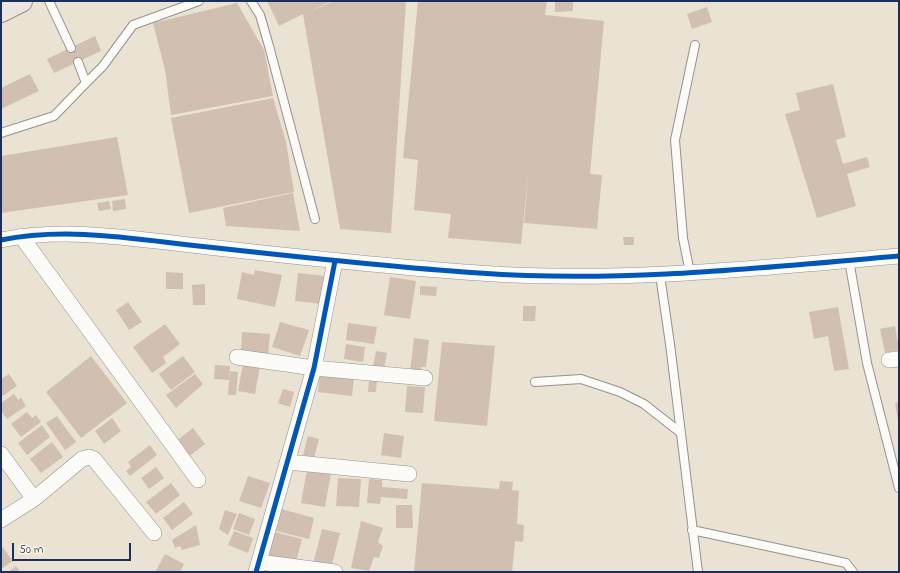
<!DOCTYPE html>
<html>
<head>
<meta charset="utf-8">
<style>
  body { margin:0 }
  #map { position:relative; width:900px; height:573px; overflow:hidden; background:#eae2d2; font-family:"Indie Flower",sans-serif }
  canvas { display:block }
  .frame { position:absolute; inset:0; border:2px solid #1b2f5e; pointer-events:none }
  .scale { position:absolute; left:12px; top:543px; width:119px; height:18px; box-sizing:border-box; border:2px solid #1b2f5e; border-top:0; padding-left:5px; font-size:12px; line-height:14px; white-space:nowrap; color:#1b2f5e; -webkit-text-stroke:3px #fcf5e5; paint-order:stroke }
</style>
</head>
<body>
<div id="map">
<canvas width="900" height="573"></canvas>
<div class="frame"></div>
<div class="scale">50 m</div>
</div>
<script>
const context = document.querySelector('canvas').getContext('2d');
context.lineJoin = 'round';
function paint(path, color) {
  context.fillStyle = color;
  context.fill(path, 'evenodd');
}
function stroke(path, color, width, dash) {
  context.strokeStyle = color;
  context.lineWidth = width;
  context.lineCap = dash ? 'butt' : 'round';
  context.setLineDash(dash || []);
  context.stroke(path);
}
paint(new Path2D(`
  M267,1H331L305,14L333,1H406L391,233L340,229L303,14L279,26Z
  M418,1H547L545,15L604,21L590,174L602,175L597,229L524,223L529,168L521,244L448,238L451,214L414,210L418,160L403,158Z
  M555,1H573V11L555,12Z
  M237,3L264,50L273,96L171,115L165,70L153,23Z
  M707,7L712,22L692,29L687,14Z
  M95,36L101,51L54,73L47,59Z
  M30,74L39,91L1,109V88Z
  M833,84L846,137L836,140L843,164L867,157L870,167L847,174L856,206L817,218L785,114L800,110L796,93Z
  M273,98L286,142L294,192L189,213L171,118Z
  M117,137L128,195L1,213V156Z
  M293,193L300,231L226,226L223,208Z
  M125,199L126,209L113,211L112,201Z
  M109,201L111,209L99,211L97,203Z
  M623,237H634V245H624Z
  M255,270L282,275L275,307L237,299L242,272L254,275Z
  M166,272L183,273V289H166Z
  M298,273L325,276L321,304L295,301Z
  M390,277L416,281L410,319L384,315Z
  M205,284V305H193L192,285Z
  M420,286L437,287L436,296L420,295Z
  M128,302L142,322L129,330L116,310Z
  M523,306H536L535,321H523Z
  M838,307L849,369L834,371L828,336L814,339L809,312Z
  M280,322L309,330L300,356L272,347Z
  M348,323L377,327L374,344L346,340Z
  M165,324L180,344L163,357L166,363L152,373L133,347Z
  M895,326L899,350L885,353L880,329Z
  M242,332L270,334L268,356L241,353Z
  M414,338L429,340L426,367H421V373L410,372Z
  M442,342L495,346L487,426L434,421Z
  M346,344L365,347L363,362L344,359Z
  M376,351L387,353L384,368L373,366Z
  M91,356L127,403L81,438L46,392Z
  M183,356L195,372L171,390L159,374Z
  M243,364L260,366L255,394L238,391Z
  M215,365L230,366L229,380L214,379Z
  M230,371L238,372L236,395H228Z
  M320,373L354,377L352,396L318,392Z
  M9,374L17,386L1,397V379Z
  M195,374L203,384L176,408L166,395Z
  M369,379H377L376,392H368Z
  M407,386L425,387L423,413L405,412Z
  M283,389L294,392L290,407L278,403Z
  M14,394L18,400L21,398L26,406L7,419L1,411V403Z
  M899,402V421H898L895,403Z
  M27,412L32,418L36,415L41,422L21,437L11,424Z
  M57,416L76,442L65,450L46,423Z
  M112,418L121,431L104,444L95,431Z
  M42,425L50,437L27,455L18,443Z
  M193,428L205,444L187,458L175,442Z
  M384,433L404,436L401,458L381,455Z
  M308,436L319,439L314,458L303,455Z
  M52,442L63,457L41,473L30,459Z
  M150,445L157,455L130,476L126,471L131,467L128,462Z
  M156,467L164,478L149,489L141,478Z
  M307,469L331,473L325,507L301,503Z
  M248,476L270,483L261,508L239,501Z
  M338,478L361,479L359,507L336,506Z
  M369,479L382,480V487L408,489L407,499L381,497L380,504L367,503Z
  M500,481L513,482L512,490L519,491L517,524L524,525L523,542L515,541L512,572H414L422,483L499,489Z
  M171,483L180,495L156,514L146,502Z
  M184,502L193,514L172,530L163,518Z
  M396,505H412L413,528H396Z
  M281,509L314,518L309,539L276,531Z
  M225,510L237,514L228,535L219,529Z
  M239,513L255,519L249,535L233,529Z
  M361,521L383,528L378,542L383,546L379,558L374,557L369,571L351,568Z
  M196,525L200,545L182,550L180,546L175,548L172,540Z
  M322,529L340,533L331,568L313,564Z
  M234,531L253,538L248,553L228,545Z
  M275,532L302,539L296,562L268,555Z
  M1,545L13,561L1,569Z
  M165,554L184,564L180,572H155Z
  M16,566L20,572H8Z`), '#d1c0b2');
const lane = new Path2D(`
  M49,1L71,48
  M251,1L260,15L269,46L315,219
  M86,83L103,66L133,25L199,1
  M1,133L54,116L86,83L78,62
  M849,260L867,363L899,488
  M690,273L683,238L675,140L695,45
  M660,275L670,344L698,572
  M535,382L581,379L620,392L644,404L681,433
  M692,530L846,563L853,572`);
const street = new Path2D(`
  M21,236L198,480
  M1,240C69,226 140,240 208,247C298,257 388,267 479,273C619,283 759,268 899,256
  M237,357L314,368L425,378
  M889,360L899,359
  M1,454L34,499
  M288,462L409,474
  M1,520L34,499L82,459L89,457L94,459L154,533
  M259,562L335,572
  M256,572L314,368L335,261`);
const highway = new Path2D(`
  M1,11L21,1`);
stroke(lane, '#939292', 10);
stroke(street, '#939292', 16);
stroke(highway, '#939292', 24);
stroke(lane, '#fcfbf8', 8);
stroke(street, '#fcfbf8', 15);
stroke(highway, '#ede5dd', 22);
stroke(new Path2D(`
  M1,240C69,226 140,240 208,247C298,257 388,267 479,273C619,283 759,268 899,256
  M256,572L314,368L335,261`), '#0057b8', 5);
</script>
</body>
</html>
